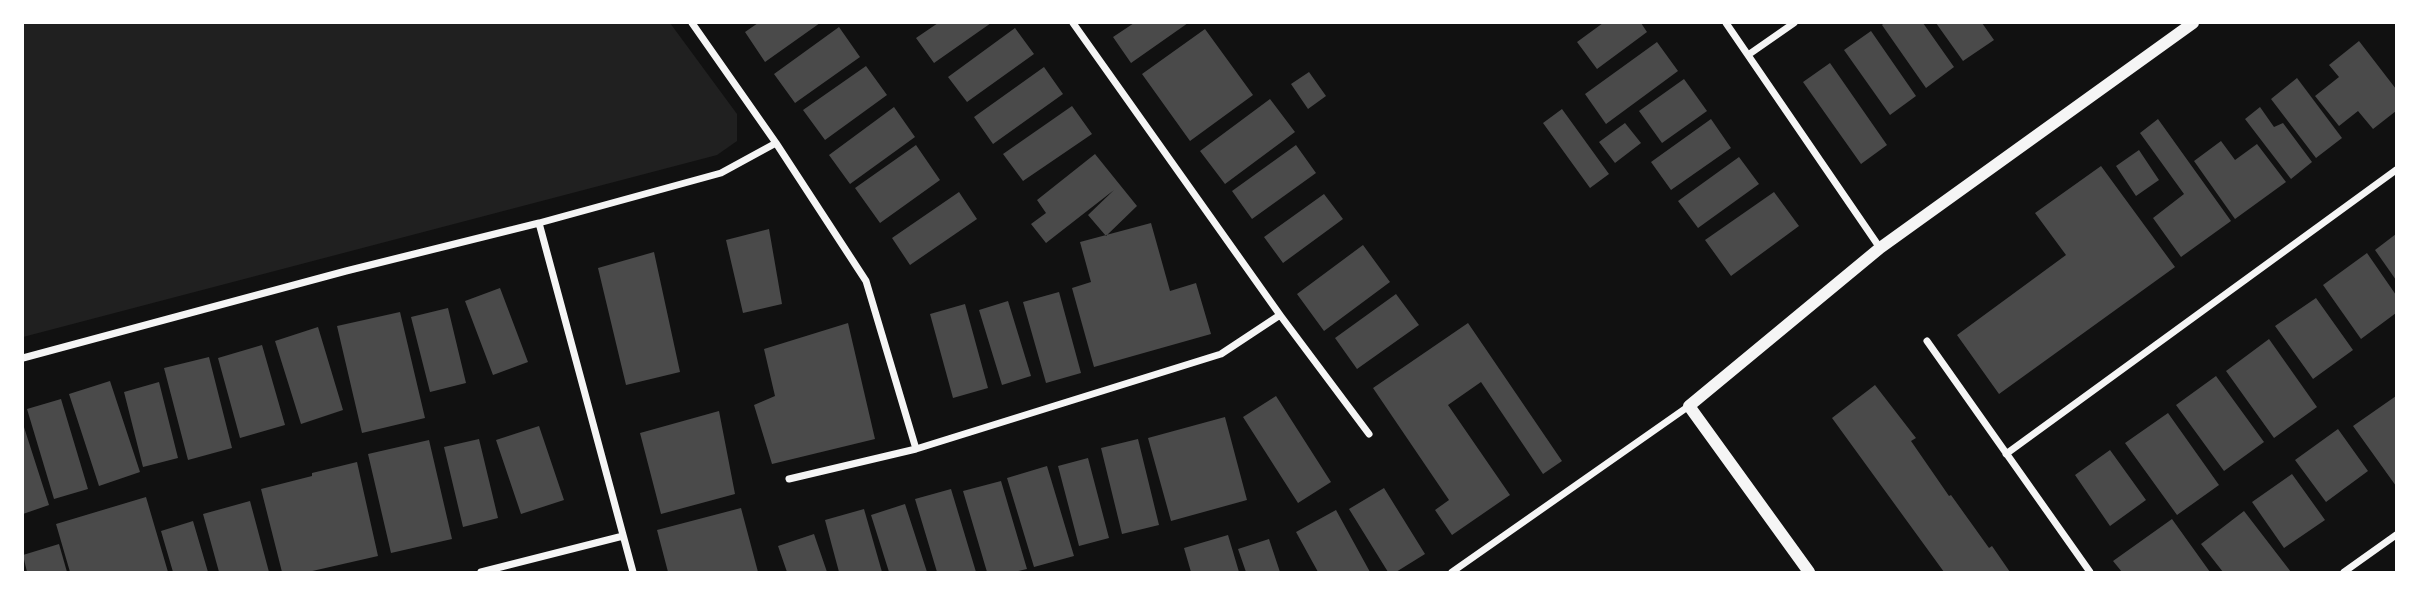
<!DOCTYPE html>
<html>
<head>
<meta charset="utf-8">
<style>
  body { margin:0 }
  #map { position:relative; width:2419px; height:595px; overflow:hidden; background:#111; font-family:Commissioner,sans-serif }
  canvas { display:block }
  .frame { position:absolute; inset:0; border:24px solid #fff; pointer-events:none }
</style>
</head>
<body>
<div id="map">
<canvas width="2419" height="595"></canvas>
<div class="frame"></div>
</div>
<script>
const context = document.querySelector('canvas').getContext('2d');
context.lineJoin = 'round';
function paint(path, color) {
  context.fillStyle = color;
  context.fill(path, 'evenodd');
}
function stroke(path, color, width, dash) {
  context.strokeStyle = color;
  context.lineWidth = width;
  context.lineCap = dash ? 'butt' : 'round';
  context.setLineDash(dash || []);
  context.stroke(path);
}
paint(new Path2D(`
  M23,23H670L737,114V141L717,155L23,337Z`), '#202020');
paint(new Path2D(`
  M758,23H820L765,62L745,32Z
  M938,23H991L934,63L916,38Z
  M1134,23H1188L1131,63L1113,37Z
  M1603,23H1641L1647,32L1597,69L1577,42Z
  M1884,23H1923L1954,67L1926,88L1882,25Z
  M1936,23H1982L1994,40L1963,61Z
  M839,27L860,57L795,103L774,74Z
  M1015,28L1034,54L967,102L948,77Z
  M1205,29L1253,95L1190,141L1142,74Z
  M1871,31L1916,96L1890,115L1844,50Z
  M2359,41L2396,89V111L2373,129L2358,111L2339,126L2315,96L2339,77L2329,65Z
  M1657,42L1678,71L1606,124L1585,94Z
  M1830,63L1887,145L1861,164L1803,82Z
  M866,66L887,95L825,140L803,110Z
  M1044,67L1063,94L993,144L974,117Z
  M1309,72L1326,96L1308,109L1291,84Z
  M2297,78L2342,138L2316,158L2271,99Z
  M1684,79L1707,111L1662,143L1639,111Z
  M1270,99L1295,132L1225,184L1200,151Z
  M1072,106L1092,134L1023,181L1003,154Z
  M894,107L915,137L850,184L829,155Z
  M2260,107L2274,127L2283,123L2312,162L2291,179L2245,119Z
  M1562,109L1609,174L1590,188L1543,123Z
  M1711,119L1731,148L1671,190L1651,162Z
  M2158,119L2231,221L2181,257L2153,218L2184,194L2140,133Z
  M1625,123L1641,143L1615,163L1599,142Z
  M2221,141L2235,160L2257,144L2286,182L2235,219L2194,161Z
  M916,145L940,180L880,223L855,188Z
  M1296,145L1316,173L1252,219L1232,191Z
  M2139,150L2159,180L2136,196L2116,166Z
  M1095,154L1137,206L1106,236L1088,215L1114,190L1046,243L1031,224L1046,213L1037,200Z
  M1739,157L1759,184L1698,228L1678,201Z
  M2101,166L2175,267L1999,394L1957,335L2066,255L2035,213Z
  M959,192L977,219L910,265L892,238Z
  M1774,192L1799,226L1731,276L1705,240Z
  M1324,194L1343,219L1283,263L1264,237Z
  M1151,223L1170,291L1196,283L1211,334L1094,367L1072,288L1091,282L1080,242Z
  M769,229L782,304L743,313L726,240Z
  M2396,234V280L2375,250Z
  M1363,245L1390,282L1324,331L1297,294Z
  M654,252L680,372L626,385L598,268Z
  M2367,253L2396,295V313L2361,339L2323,285Z
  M500,288L528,362L493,375L465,301Z
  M1059,292L1081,373L1046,383L1023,302Z
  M1396,294L1419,325L1357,369L1335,338Z
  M2316,298L2353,350L2313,379L2275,326Z
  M1008,301L1031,376L1002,385L979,310Z
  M965,304L988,388L953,398L930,314Z
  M448,308L466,383L430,392L411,317Z
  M400,312L425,418L362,433L337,326Z
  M848,323L875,439L772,464L754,405L775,396L764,349Z
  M1468,323L1562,461L1543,474L1481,382L1448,405L1510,495L1452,535L1435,510L1449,500L1373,388Z
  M318,327L343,410L301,424L275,341Z
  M2269,339L2317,407L2274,438L2226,371Z
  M262,345L285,425L240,438L218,358Z
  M209,357L232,448L188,460L164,368Z
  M2216,376L2264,442L2224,471L2176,405Z
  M110,381L140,472L99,486L69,394Z
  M159,382L178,458L143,467L124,392Z
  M1875,385L1916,438L1911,441L1949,496L1951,495L1989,548L1992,546L2010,572H1944L1832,418Z
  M1276,396L1331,482L1298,503L1243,417Z
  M2396,396V486L2353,426Z
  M61,399L88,489L54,499L27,409Z
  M719,411L735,494L661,514L640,433Z
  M2168,413L2219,485L2177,515L2125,443Z
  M1225,417L1247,500L1171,521L1148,438Z
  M23,424L49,505L23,514Z
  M539,426L564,500L521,514L496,440Z
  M2338,429L2368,471L2326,502L2295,460Z
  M479,439L498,518L463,527L444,447Z
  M1138,439L1159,525L1122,534L1101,448Z
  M429,440L452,539L391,553L368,454Z
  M2110,450L2146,500L2110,526L2075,475Z
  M1088,458L1109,538L1079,546L1058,466Z
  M357,462L378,556L308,572H282L261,489L312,476V473Z
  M1047,466L1074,556L1034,567L1007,478Z
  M2292,474L2325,520L2284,548L2252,502Z
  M1001,481L1027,569L1014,572H987L963,491Z
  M1384,488L1425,554L1396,572H1388L1349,509Z
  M951,489L976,572H937L915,499Z
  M146,497L168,572H70L56,524Z
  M250,501L269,572H219L203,514Z
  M905,504L927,572H889L871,515Z
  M741,508L758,572H668L657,530Z
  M864,509L882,572H839L825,520Z
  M1336,510L1370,572H1318L1296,532Z
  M2244,511L2291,572H2223L2201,544Z
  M2172,519L2210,572H2122L2113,561Z
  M193,521L208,572H173L161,531Z
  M814,534L827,572H787L778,546Z
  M1228,535L1239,572H1191L1184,548Z
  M1269,539L1280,572H1246L1238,549Z
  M59,544L67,572H27L23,555Z`), '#4a4a4a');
stroke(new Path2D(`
  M692,23L776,143L866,281L916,449
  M1073,23L1280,315L1369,434
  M1726,23L1880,248
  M1748,55L1794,23
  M539,223L633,572
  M1927,341L2090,572
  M23,358L346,271L539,223L721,173L776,143
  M2006,454L2396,170
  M789,479L916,449L1221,354L1280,315
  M481,572L623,536
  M1452,572L1689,406
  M2344,572L2396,535`), '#f5f5f5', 7);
stroke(new Path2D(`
  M1809,572L1689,406L1880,248L2193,23`), '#f5f5f5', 12);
</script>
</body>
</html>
